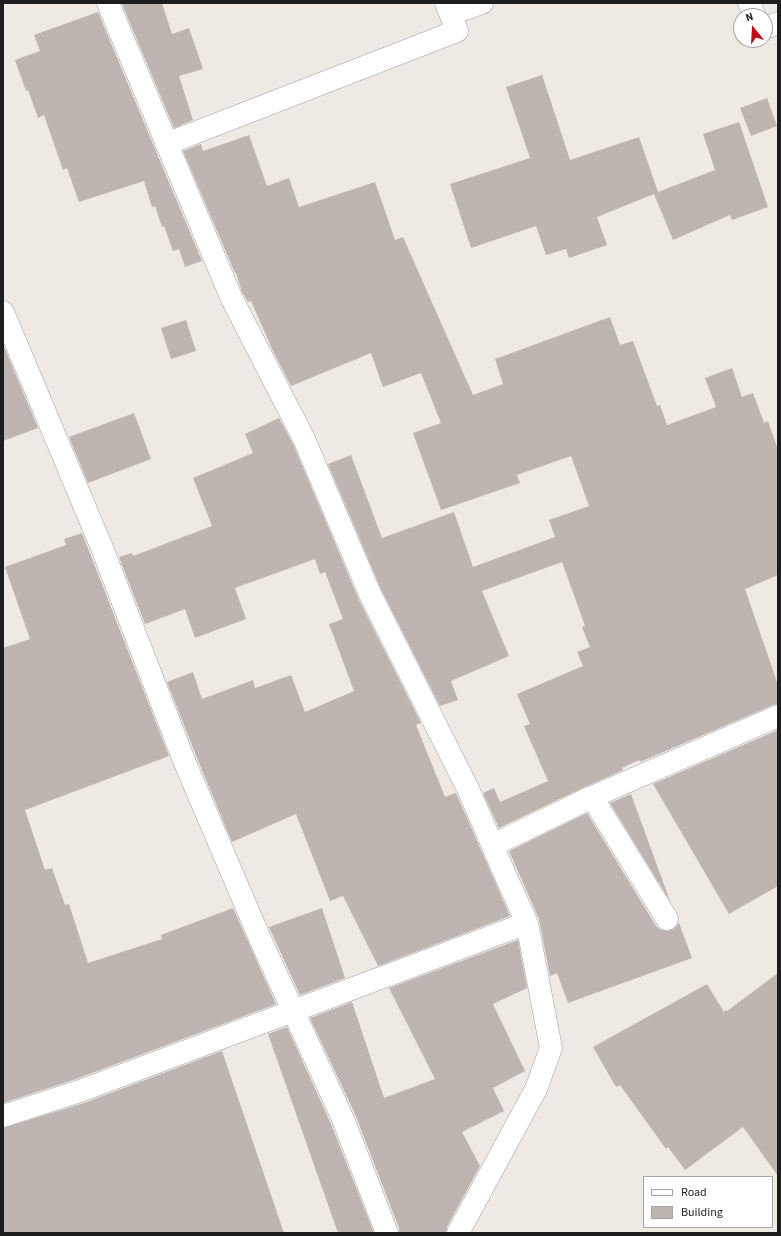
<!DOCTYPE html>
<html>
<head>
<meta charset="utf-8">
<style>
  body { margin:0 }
  #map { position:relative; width:781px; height:1236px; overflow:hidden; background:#eeeae3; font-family:"Source Sans 3",sans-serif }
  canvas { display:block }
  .frame { position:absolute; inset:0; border:4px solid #1d1d1d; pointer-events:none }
  .legend { position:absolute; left:643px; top:1176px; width:130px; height:52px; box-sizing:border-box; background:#fff; border:1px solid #a5a5a5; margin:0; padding:5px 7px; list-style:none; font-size:12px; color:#1d1d1d }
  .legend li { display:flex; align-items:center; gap:8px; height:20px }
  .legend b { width:20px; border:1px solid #a5a5a5 }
  .north { position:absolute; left:733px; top:8px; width:40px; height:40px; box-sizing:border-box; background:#fff; border:1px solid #a5a5a5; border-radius:50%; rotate:342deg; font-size:11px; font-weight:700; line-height:16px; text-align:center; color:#1d1d1d }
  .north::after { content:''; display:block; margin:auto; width:14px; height:18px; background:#c20819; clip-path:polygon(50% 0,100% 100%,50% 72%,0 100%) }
</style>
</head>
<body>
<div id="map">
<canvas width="781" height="1236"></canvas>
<div class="frame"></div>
<ul class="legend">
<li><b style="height:5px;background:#fff"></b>Road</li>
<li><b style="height:11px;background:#beb5b0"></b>Building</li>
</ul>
<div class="north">N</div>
</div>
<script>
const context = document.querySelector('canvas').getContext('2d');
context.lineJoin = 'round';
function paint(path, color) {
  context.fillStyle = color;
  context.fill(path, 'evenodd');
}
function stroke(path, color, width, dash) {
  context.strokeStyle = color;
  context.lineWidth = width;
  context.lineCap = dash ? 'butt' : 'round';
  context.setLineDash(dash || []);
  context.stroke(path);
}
paint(new Path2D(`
  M124,3H162L172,34L189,28L203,69L179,76L193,120L174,128L122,4Z
  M98,12L155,149L202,261L185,267L179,249L173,251L164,226L162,227L155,206L152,207L144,181L79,202L67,168L63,170L44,115L38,118L28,90L26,91L15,60L40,51L34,35Z
  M542,75L570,160L639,137L658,192L715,170L703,134L739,122L768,207L732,220L730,215L673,240L654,194L597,217L607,245L569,258L566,249L546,255L536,226L471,248L450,184L530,158L506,87Z
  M767,98L777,126L751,136L740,108Z
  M249,135L267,186L289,178L299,207L375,182L395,240L403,237L473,395L503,384L495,359L610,317L620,345L633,341L657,406L660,405L667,425L716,407L705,378L732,368L742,397L753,393L764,423L768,421L778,450V575L745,589L778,685V704L773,705L640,762L639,760L622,768L623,770L587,786L499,828L483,793L494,788L500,802L548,781L524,726L530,724L517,694L583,666L577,652L590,647L582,627L585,626L562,562L482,591L509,656L451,681L458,700L440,706L381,589L328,464L351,455L382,538L454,512L473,567L555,537L549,520L589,506L571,456L517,475L520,483L441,510L413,433L441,423L421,373L383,387L371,353L291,386L273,351L251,301L248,302L242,292L236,273H235L183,151L201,144L203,151Z
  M186,320L196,351L171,359L161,328Z
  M3,344L38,428L3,441Z
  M134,413L151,459L88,483L69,437Z
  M279,418L293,444L359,600L421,723L416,725L445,797L456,793L510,916L378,966L343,896L330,901L296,814L232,842L197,758L167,682L193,672L202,699L253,680L255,688L291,675L305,712L354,691L329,624L343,619L325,572L320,574L315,559L235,588L246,619L195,638L185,609L145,624L119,557L132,553L133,556L212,526L193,478L253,453L245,434Z
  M82,533L169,756L25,810L45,870L52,868L65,905L69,904L88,963L162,939L161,935L233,908L276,1004L76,1079L3,1103V648L30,639L5,567L66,545L64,539Z
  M778,730V886L729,914L653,784Z
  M631,794L670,901L610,803Z
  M587,813L656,926L661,930L668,931L674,929L679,923L692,958L568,1003L557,973L550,976L539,919L509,851Z
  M322,908L345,978L300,995L269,927Z
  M518,940L527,988L493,1004L525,1071L493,1088L504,1111L462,1132L480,1166L447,1227L446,1233H399V1228L355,1114L310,1018L352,1002L384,1098L435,1079L389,988Z
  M778,973V1176L743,1127L685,1170L668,1147L666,1149L620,1085L616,1087L593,1047L707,984L724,1012L726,1010L727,1011Z
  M287,1027L331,1124L374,1233H338L268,1034Z
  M222,1051L284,1233H3V1128L84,1103Z`), '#beb5b0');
const minor = new Path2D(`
  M108,3L231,297L304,439L370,594L469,791L507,879L527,923L551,1048L536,1089L458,1233
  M749,3L755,16
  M451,14L482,3
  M765,28L778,23
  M166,144L457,31L446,3
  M3,312L102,548L185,763L261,941L343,1119L387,1233
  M592,797L667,919
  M493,845L592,797L778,716
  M3,1116L80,1091L527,923`);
stroke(minor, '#a1a1a1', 23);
stroke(minor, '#fff', 22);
</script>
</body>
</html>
